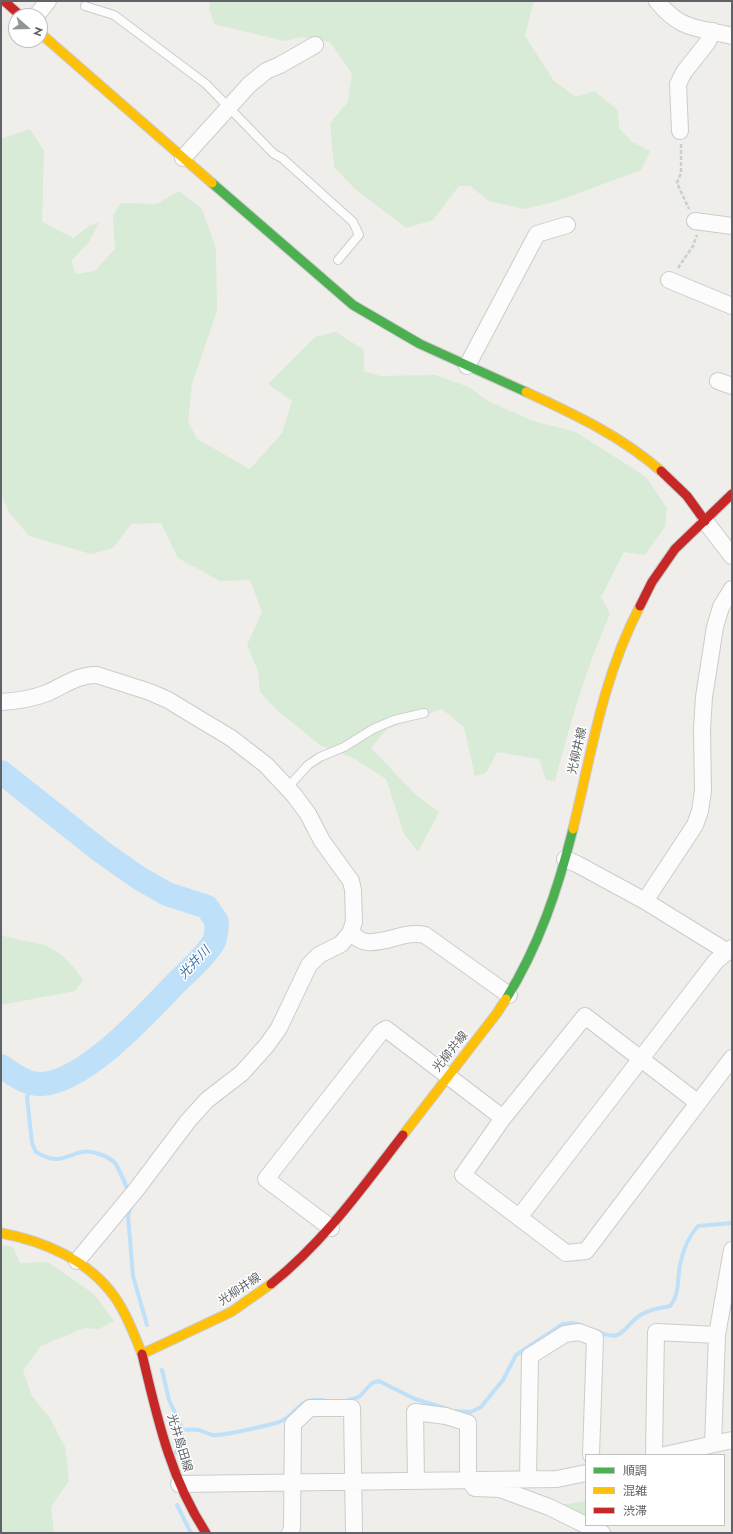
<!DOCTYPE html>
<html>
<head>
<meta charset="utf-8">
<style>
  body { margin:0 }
  #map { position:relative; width:733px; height:1534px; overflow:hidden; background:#efeeea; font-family:Jost,"Noto Sans JP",sans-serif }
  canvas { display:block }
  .frame { position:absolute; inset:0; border:2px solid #5f6368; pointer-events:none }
  .legend { position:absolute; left:585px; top:1454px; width:140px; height:72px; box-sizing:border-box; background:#fff; border:1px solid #bfc1c3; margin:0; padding:5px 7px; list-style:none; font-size:12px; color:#5f6368 }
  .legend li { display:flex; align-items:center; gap:8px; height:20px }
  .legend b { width:20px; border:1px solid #bfc1c3 }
  .north { position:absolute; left:8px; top:8px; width:40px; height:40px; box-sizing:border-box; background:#fff; border:1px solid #bfc1c3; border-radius:50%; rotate:110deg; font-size:11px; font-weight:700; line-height:16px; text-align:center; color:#5f6368 }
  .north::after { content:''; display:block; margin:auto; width:14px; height:18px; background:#919496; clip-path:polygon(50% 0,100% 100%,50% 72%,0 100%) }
</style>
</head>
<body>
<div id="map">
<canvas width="733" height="1534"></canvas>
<div class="frame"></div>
<ul class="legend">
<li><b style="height:5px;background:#4caf50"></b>順調</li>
<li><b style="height:5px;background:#ffc107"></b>混雑</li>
<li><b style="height:5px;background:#c62828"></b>渋滞</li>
</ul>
<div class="north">N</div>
</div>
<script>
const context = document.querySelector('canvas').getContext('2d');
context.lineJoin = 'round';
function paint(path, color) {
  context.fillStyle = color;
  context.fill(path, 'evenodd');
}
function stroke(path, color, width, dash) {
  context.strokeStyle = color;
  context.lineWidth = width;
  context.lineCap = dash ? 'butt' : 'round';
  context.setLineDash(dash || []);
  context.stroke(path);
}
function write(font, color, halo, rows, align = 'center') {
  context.font = font + ' Jost,"Noto Sans JP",sans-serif';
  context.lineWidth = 3;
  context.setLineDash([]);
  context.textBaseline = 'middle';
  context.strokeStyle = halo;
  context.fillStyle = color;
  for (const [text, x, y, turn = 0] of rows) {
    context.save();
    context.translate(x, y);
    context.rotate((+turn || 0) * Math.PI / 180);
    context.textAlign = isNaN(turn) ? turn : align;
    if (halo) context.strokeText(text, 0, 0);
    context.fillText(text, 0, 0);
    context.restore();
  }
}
paint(new Path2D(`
  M210,1H536L533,4L525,36L554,81L576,97L594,91L618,110L619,128L632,142L650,151L641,170L557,201L524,209L489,201L470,186H459L433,220L406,228L354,188L334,167L330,123L348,102L352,74L330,42L302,37L284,41L214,24L209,8Z
  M30,129L44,151L42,222L73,238L89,226L99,222L89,242L71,261L76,274L95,271L115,249L113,216L121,203L157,204L179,191L202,209L216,249L217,311L192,384L188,421L197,439L250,469L282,433L292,401L268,384L315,337L336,332L364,350V371L380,376L435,375L469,387L488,401L533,421L576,432L646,477L667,508L665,527L645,555L624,552L601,597L610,614C586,668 570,724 555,781L546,780L539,759L497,752L486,773L475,776L464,727L442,709L387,729L371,748L415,794L439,812L418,852L404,834L386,779L355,759L320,745L278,711L260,692L258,671L247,645L262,612L250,580L220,581L178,558L161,523L131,524L113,548L91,554L29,536L9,512L1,494V139Z
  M1,935C15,940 30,941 44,945C59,950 75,967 83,980L75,991L1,1005Z
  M1,1245L13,1247L20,1263L48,1262L94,1294L114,1321L99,1329L84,1328L41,1346L23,1370L32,1396L50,1418L65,1447L69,1481L51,1507L54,1533H1Z
  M586,1501V1518L561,1505Z`), '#d8ebd6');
stroke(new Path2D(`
  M33,1084L27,1097L32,1143L36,1152C59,1165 61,1157 82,1152C91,1150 108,1156 114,1162C119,1167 126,1186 129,1193
  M131,1205L128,1216L133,1276L147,1325
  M597,1331C625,1344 622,1326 642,1314C651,1309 660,1308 670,1306C680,1294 677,1280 680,1265C683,1250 688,1237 698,1226L732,1223
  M162,1370L169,1400L183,1430L176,1453
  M346,1401L359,1397L372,1383L379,1381L415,1399L448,1409
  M455,1411L471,1412L481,1407L503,1380L516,1355L563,1324L572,1323L581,1325
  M183,1430C188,1430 193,1429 198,1430C203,1431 208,1434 213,1435C224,1436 264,1426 276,1423C300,1416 293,1398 323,1400
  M177,1505L191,1533`), '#bfe0f9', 4);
stroke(new Path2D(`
  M1,772L102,852L139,878L167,894L207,907L217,922C216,928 217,938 213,943C204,958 188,971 176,983C146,1014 86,1081 42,1084C27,1085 13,1074 1,1066`), '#bfe0f9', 24);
const lane = new Path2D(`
  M85,6L114,15L206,84L274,154L282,158L353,222L359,235L338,260
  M288,787L308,765L320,757L344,747L373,729L394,720L424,713`);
const street = new Path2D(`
  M657,1C681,31 697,27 732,36
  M36,16L48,1
  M680,131L678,84L684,72L707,43L713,31
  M183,158L249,85L266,71L280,65L315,45
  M695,221L732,226
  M669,280L732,306
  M467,366L537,234L567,225
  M718,381L732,386
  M705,521L732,556
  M1,702C17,701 32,699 47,693C63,686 79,674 97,675L150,692L168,700L231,738L266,765L294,795L308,814L322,841L351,881L353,890L354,922L350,933L341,944L319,955L309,965L279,1028L267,1045L242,1073L207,1100L188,1121L136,1190L77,1261
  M565,859L577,864L645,901L726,951
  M645,901L695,825L700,811L703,791L702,729L704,697L715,627L721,607L732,589
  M350,933C355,936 361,942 367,942C387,944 405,930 425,935L509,995
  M697,1102L585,1016L503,1118L463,1175L566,1253L586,1251L732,1058
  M520,1216L716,961L732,948
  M331,1228L266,1179L381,1032L386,1029L503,1118
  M713,1444L717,1335L732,1250
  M654,1455L656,1332L717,1335
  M665,1455L732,1440
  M528,1479L530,1356L565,1334L579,1332L595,1338L591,1455
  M416,1480L415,1412L446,1416L468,1423V1479L475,1488L500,1489L549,1507L602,1533
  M179,1484L557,1479L586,1473
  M290,1533L292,1528L293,1424L310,1408H352L354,1533`);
const fast = new Path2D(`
  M212,183L353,305L420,344L526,392
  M506,999C539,946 558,889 573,829`);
const slow = new Path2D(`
  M40,33L212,183
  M526,392C574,414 621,436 661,471
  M573,829C592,751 602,679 640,606
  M403,1135L497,1013L506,999
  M1,1233C44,1241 88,1260 114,1296C126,1313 134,1334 142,1354L231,1312L271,1284`);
const jam = new Path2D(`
  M4,1L21,16
  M661,471L687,496L705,521
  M640,606L652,582L675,549L732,494
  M271,1284C324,1242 362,1188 403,1135
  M142,1354C157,1417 170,1478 206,1533`);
stroke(lane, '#cbcccc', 10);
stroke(street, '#cbcccc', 18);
stroke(fast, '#cacacb', 11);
stroke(slow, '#cacacb', 11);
stroke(jam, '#cacacb', 11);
stroke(new Path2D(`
  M681,144V173L677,183L689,209
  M678,268L693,246L697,235`), '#cacfcc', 2.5, [4, 2]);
stroke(lane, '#fdfcfc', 8);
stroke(street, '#fdfcfc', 16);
stroke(fast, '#4caf50', 9);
stroke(slow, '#ffc107', 9);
stroke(jam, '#c62828', 9);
write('12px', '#5f6368', '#fff', [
  ["光柳井線",578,751,-77],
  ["光柳井線",451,1052,-51],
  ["光柳井線",240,1290,-34],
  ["光井島田線",179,1443,73]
]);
write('italic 13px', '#4174aa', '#fff', [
  ["光井川",195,963,-47]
]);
</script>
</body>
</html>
